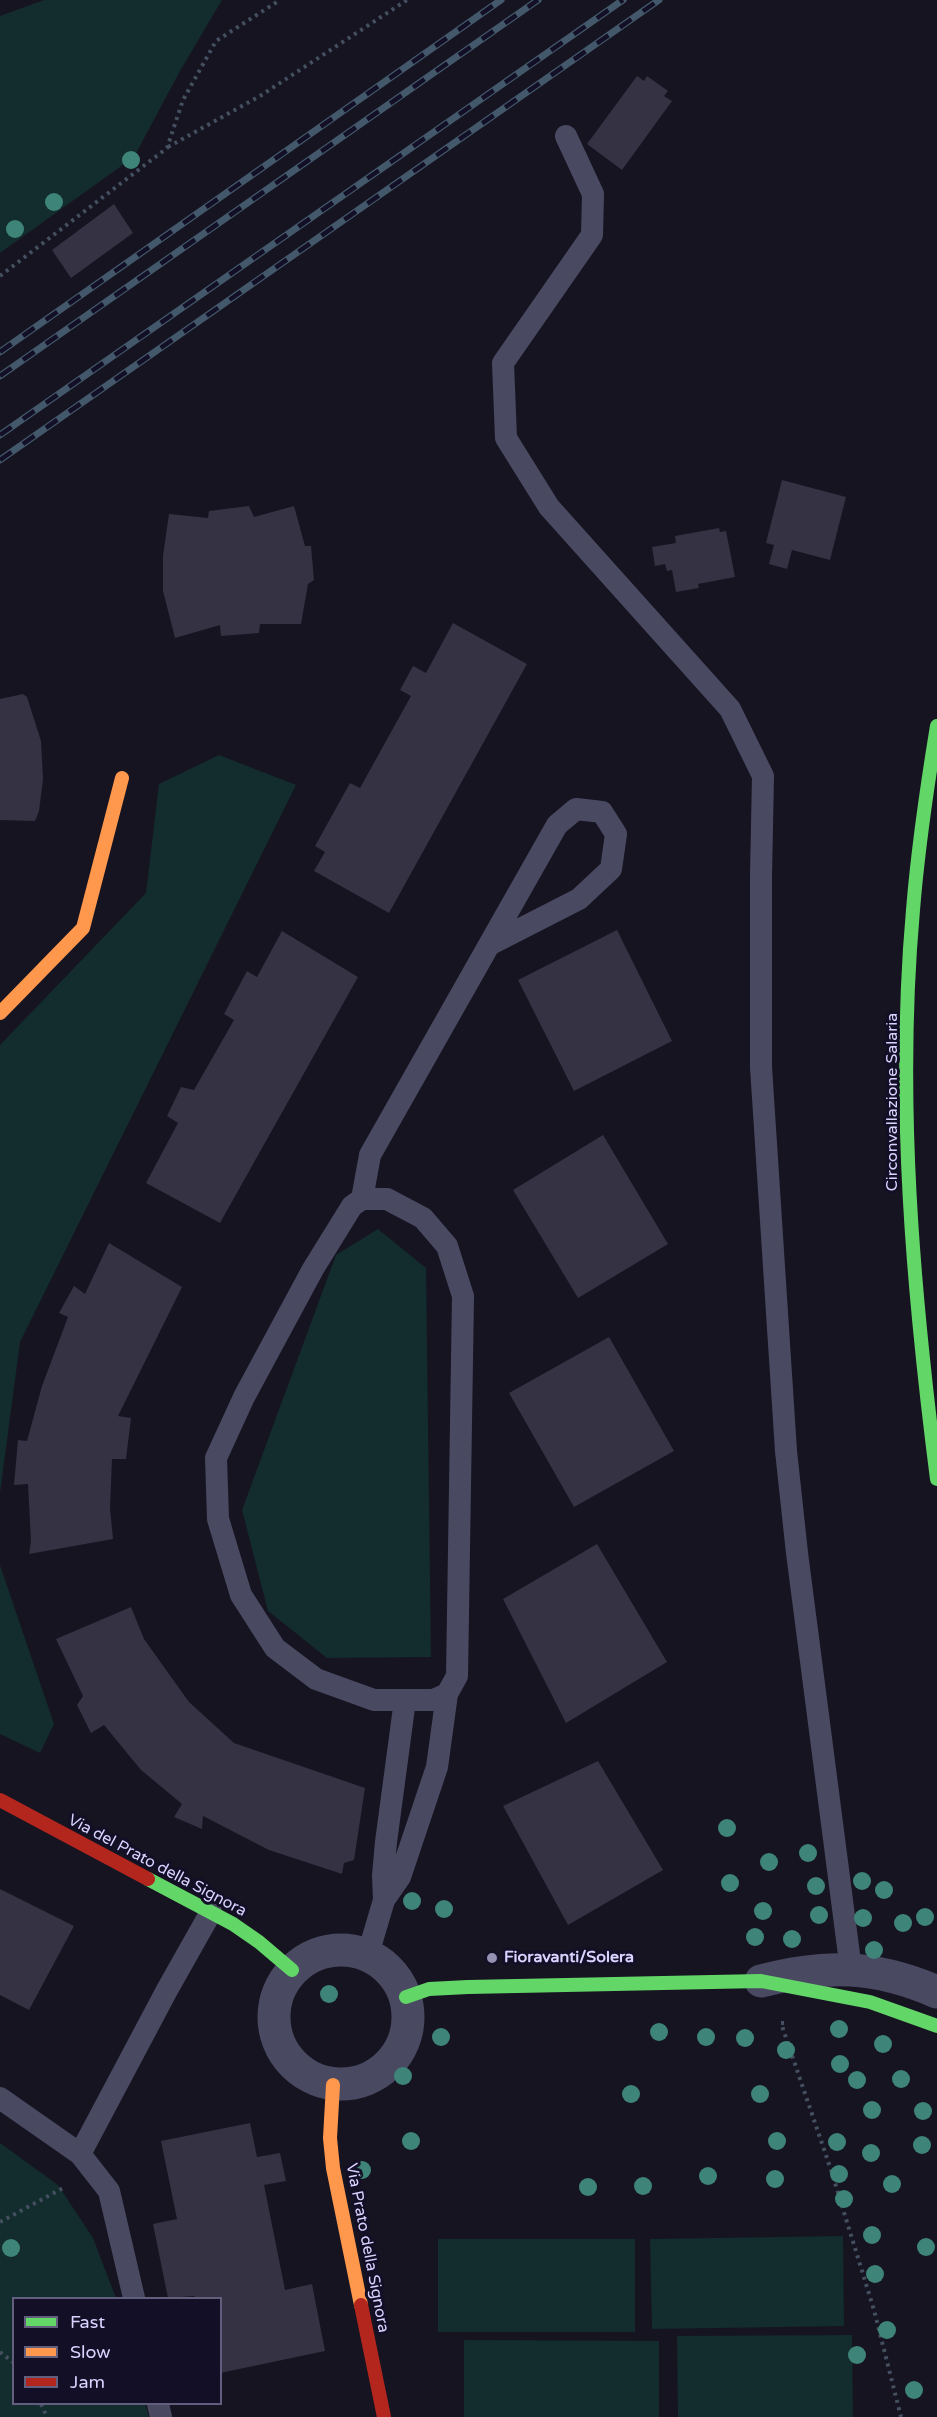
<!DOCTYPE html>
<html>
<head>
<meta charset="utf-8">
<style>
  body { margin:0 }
  #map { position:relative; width:937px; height:2417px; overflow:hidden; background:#161421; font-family:"Varela Round",sans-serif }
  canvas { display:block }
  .legend { position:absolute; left:12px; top:2297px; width:210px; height:108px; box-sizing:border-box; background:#130f26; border:2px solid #625e7d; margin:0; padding:8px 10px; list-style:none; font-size:18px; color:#d9d4ff }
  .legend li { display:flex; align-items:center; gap:12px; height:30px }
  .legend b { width:30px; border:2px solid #625e7d }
</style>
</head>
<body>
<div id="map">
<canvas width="937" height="2417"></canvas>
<ul class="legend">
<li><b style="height:8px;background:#63d668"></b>Fast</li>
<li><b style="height:8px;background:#ff974d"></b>Slow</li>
<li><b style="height:8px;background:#b3261e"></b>Jam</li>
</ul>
</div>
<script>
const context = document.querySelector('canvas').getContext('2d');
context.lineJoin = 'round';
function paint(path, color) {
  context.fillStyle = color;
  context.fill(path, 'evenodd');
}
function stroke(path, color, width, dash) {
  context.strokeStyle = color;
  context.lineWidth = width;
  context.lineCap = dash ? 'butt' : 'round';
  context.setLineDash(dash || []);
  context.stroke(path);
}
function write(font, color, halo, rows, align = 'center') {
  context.font = font + ' "Varela Round",sans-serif';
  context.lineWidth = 6;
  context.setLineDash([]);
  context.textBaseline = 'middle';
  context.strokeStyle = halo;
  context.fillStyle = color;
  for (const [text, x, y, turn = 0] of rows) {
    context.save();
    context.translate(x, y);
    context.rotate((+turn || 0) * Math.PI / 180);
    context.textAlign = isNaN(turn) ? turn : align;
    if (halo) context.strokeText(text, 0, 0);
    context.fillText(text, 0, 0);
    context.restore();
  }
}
paint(new Path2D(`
  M44,0H222L180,71L134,157L0,253V16Z
  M219,755L296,785L20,1342L0,1493V1045L146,893L159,784Z
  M378,1229L426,1268L431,1657L327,1658L268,1611L242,1510L336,1255Z
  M0,1565L54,1724L40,1753L0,1734Z
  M0,2143L58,2185L93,2238L116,2298H14V2404H145L149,2417H0Z
  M843,2236L844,2326L652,2329L650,2239Z
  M438,2239H635V2332H438Z
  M852,2335L853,2417H678L677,2336Z
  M464,2340L659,2341V2417H464Z`), '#132c2d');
paint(new Path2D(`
  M637,76L644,81L647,76L668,91L664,96L672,101L622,170L587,144Z
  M114,204L133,233L71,278L52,250Z
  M782,480L846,497L830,560L792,550L787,569L769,564L774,545L766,543Z
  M249,506L254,517L294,506L305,546H311L314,580L308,584L301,624H260L259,633L221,636L220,625L175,638L163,591V556L169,514L208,518L209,511Z
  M719,528L720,532L726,531L735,577L698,584L699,588L676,592L672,570L667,571L665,564L655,566L652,547L676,543L675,536Z
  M453,623L527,664L389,913L314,871L325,852L315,846L350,783L360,788L411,696L400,690L413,666L426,673Z
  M23,694L27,697L41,741L43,779L39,811L35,821L0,820V699Z
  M617,930L672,1041L574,1091L518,980Z
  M282,931L358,977L220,1223L146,1183L178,1123L167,1116L181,1087L194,1090L234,1020L224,1014L247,971L257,977Z
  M603,1135L668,1244L578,1298L513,1190Z
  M109,1243L182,1287L118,1416L131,1418L126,1459H112L110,1508L113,1539L29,1554L31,1542L28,1484L14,1485L18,1440L27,1441L42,1386L68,1317L59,1313L74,1286L85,1294Z
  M609,1337L674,1451L574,1507L509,1393Z
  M597,1544L667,1662L566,1723L503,1599Z
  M131,1607L144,1639L189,1702L234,1743L365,1788L354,1860L344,1863L342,1874L269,1850L203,1816L202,1829L174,1817L182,1804L141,1770L104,1725L91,1733L77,1705L83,1696L56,1639Z
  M598,1761L663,1870L568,1925L503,1806Z
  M0,1889L74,1926L29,2010L0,1995Z
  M250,2123L257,2157L280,2153L286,2181L264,2185L285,2290L312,2284L325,2351L220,2373V2298H195L194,2296L168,2298L153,2224L177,2219L161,2141Z`), '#343243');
stroke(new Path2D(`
  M168,147L260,96L407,0
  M0,276L167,148L183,100L216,41L280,0
  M784,2023H781L831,2170L874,2310L901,2417
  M0,2222L65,2187
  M0,2352L14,2363
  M41,2404L47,2417`), '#44505f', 4, [3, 4.5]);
stroke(new Path2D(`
  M566,136L593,194L592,235L503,363L506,438L549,507L730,709L763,776L761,876V1067L786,1451L797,1553L851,1970
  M362,1199H387L423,1218L447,1246L463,1296L457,1676L447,1694L433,1700H374L316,1679L275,1648L241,1595L218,1519L216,1458L244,1397L313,1269L352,1206Z
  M362,1199L370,1155L557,825L576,809L602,812L616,834L611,869L579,899L489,945
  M384,1900L400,1877L437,1767L447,1694
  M368,1954L384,1900L383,1875L386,1842L405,1700
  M0,2098L80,2154L109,2191L134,2298
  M80,2154L167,1990L211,1912
  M158,2404L161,2417`), '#4a4962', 22);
stroke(new Path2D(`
  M274 2017a67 67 0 1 1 134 0a67 67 0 1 1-134 0Z
  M761,1981C826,1964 875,1965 937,1992`), '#4a4962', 33);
stroke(new Path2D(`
  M937,726C927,787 918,848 913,910C896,1100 913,1291 937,1479
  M148,1879L233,1924L259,1942L292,1970
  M406,1997L429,1989L468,1987L761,1981L870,2002L937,2026`), '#63d668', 14);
stroke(new Path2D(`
  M0,1013L83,928L122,778
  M333,2085L330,2138L333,2168L361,2305`), '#ff974d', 14);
stroke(new Path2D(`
  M0,1800L148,1879
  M361,2305L384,2417`), '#b3261e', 14);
const rail = new Path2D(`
  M0,352L501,0
  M0,376L538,0
  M0,435L623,0
  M0,460L659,0`);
stroke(rail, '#43596b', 7);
stroke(rail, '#130f26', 4.5, [14]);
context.fillStyle = '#3e8478';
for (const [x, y] of [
  [131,160],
  [54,202],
  [15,229],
  [727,1828],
  [808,1853],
  [769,1862],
  [862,1881],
  [730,1883],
  [816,1886],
  [884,1890],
  [412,1901],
  [444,1909],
  [763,1911],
  [819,1915],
  [925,1917],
  [863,1918],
  [903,1923],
  [755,1937],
  [792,1939],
  [874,1950],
  [329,1994],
  [839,2029],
  [659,2032],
  [441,2037],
  [706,2037],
  [745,2038],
  [883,2044],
  [786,2050],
  [840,2064],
  [403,2076],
  [901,2079],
  [857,2080],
  [631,2094],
  [760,2094],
  [872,2110],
  [923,2111],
  [411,2141],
  [777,2141],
  [837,2142],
  [922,2145],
  [871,2153],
  [362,2170],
  [839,2174],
  [708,2176],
  [775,2179],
  [892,2184],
  [643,2186],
  [588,2187],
  [844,2199],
  [872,2235],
  [926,2247],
  [11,2248],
  [875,2274],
  [887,2330],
  [857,2355],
  [914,2390]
]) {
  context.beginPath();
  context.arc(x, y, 9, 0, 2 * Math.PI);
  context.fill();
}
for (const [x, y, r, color] of [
  [492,1958,6,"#9591b1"]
]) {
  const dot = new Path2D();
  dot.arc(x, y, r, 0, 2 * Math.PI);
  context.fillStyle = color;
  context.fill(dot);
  stroke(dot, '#130f26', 2);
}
write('16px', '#d9d4ff', '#130f26', [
  ["Circonvallazione Salaria",893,1102,-90],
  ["Via del Prato della Signora",157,1866,28],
  ["Via Prato della Signora",367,2248,79]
]);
write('bold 16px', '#d9d4ff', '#130f26', [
  ["Fioravanti/Solera",504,1958]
], 'left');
</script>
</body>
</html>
